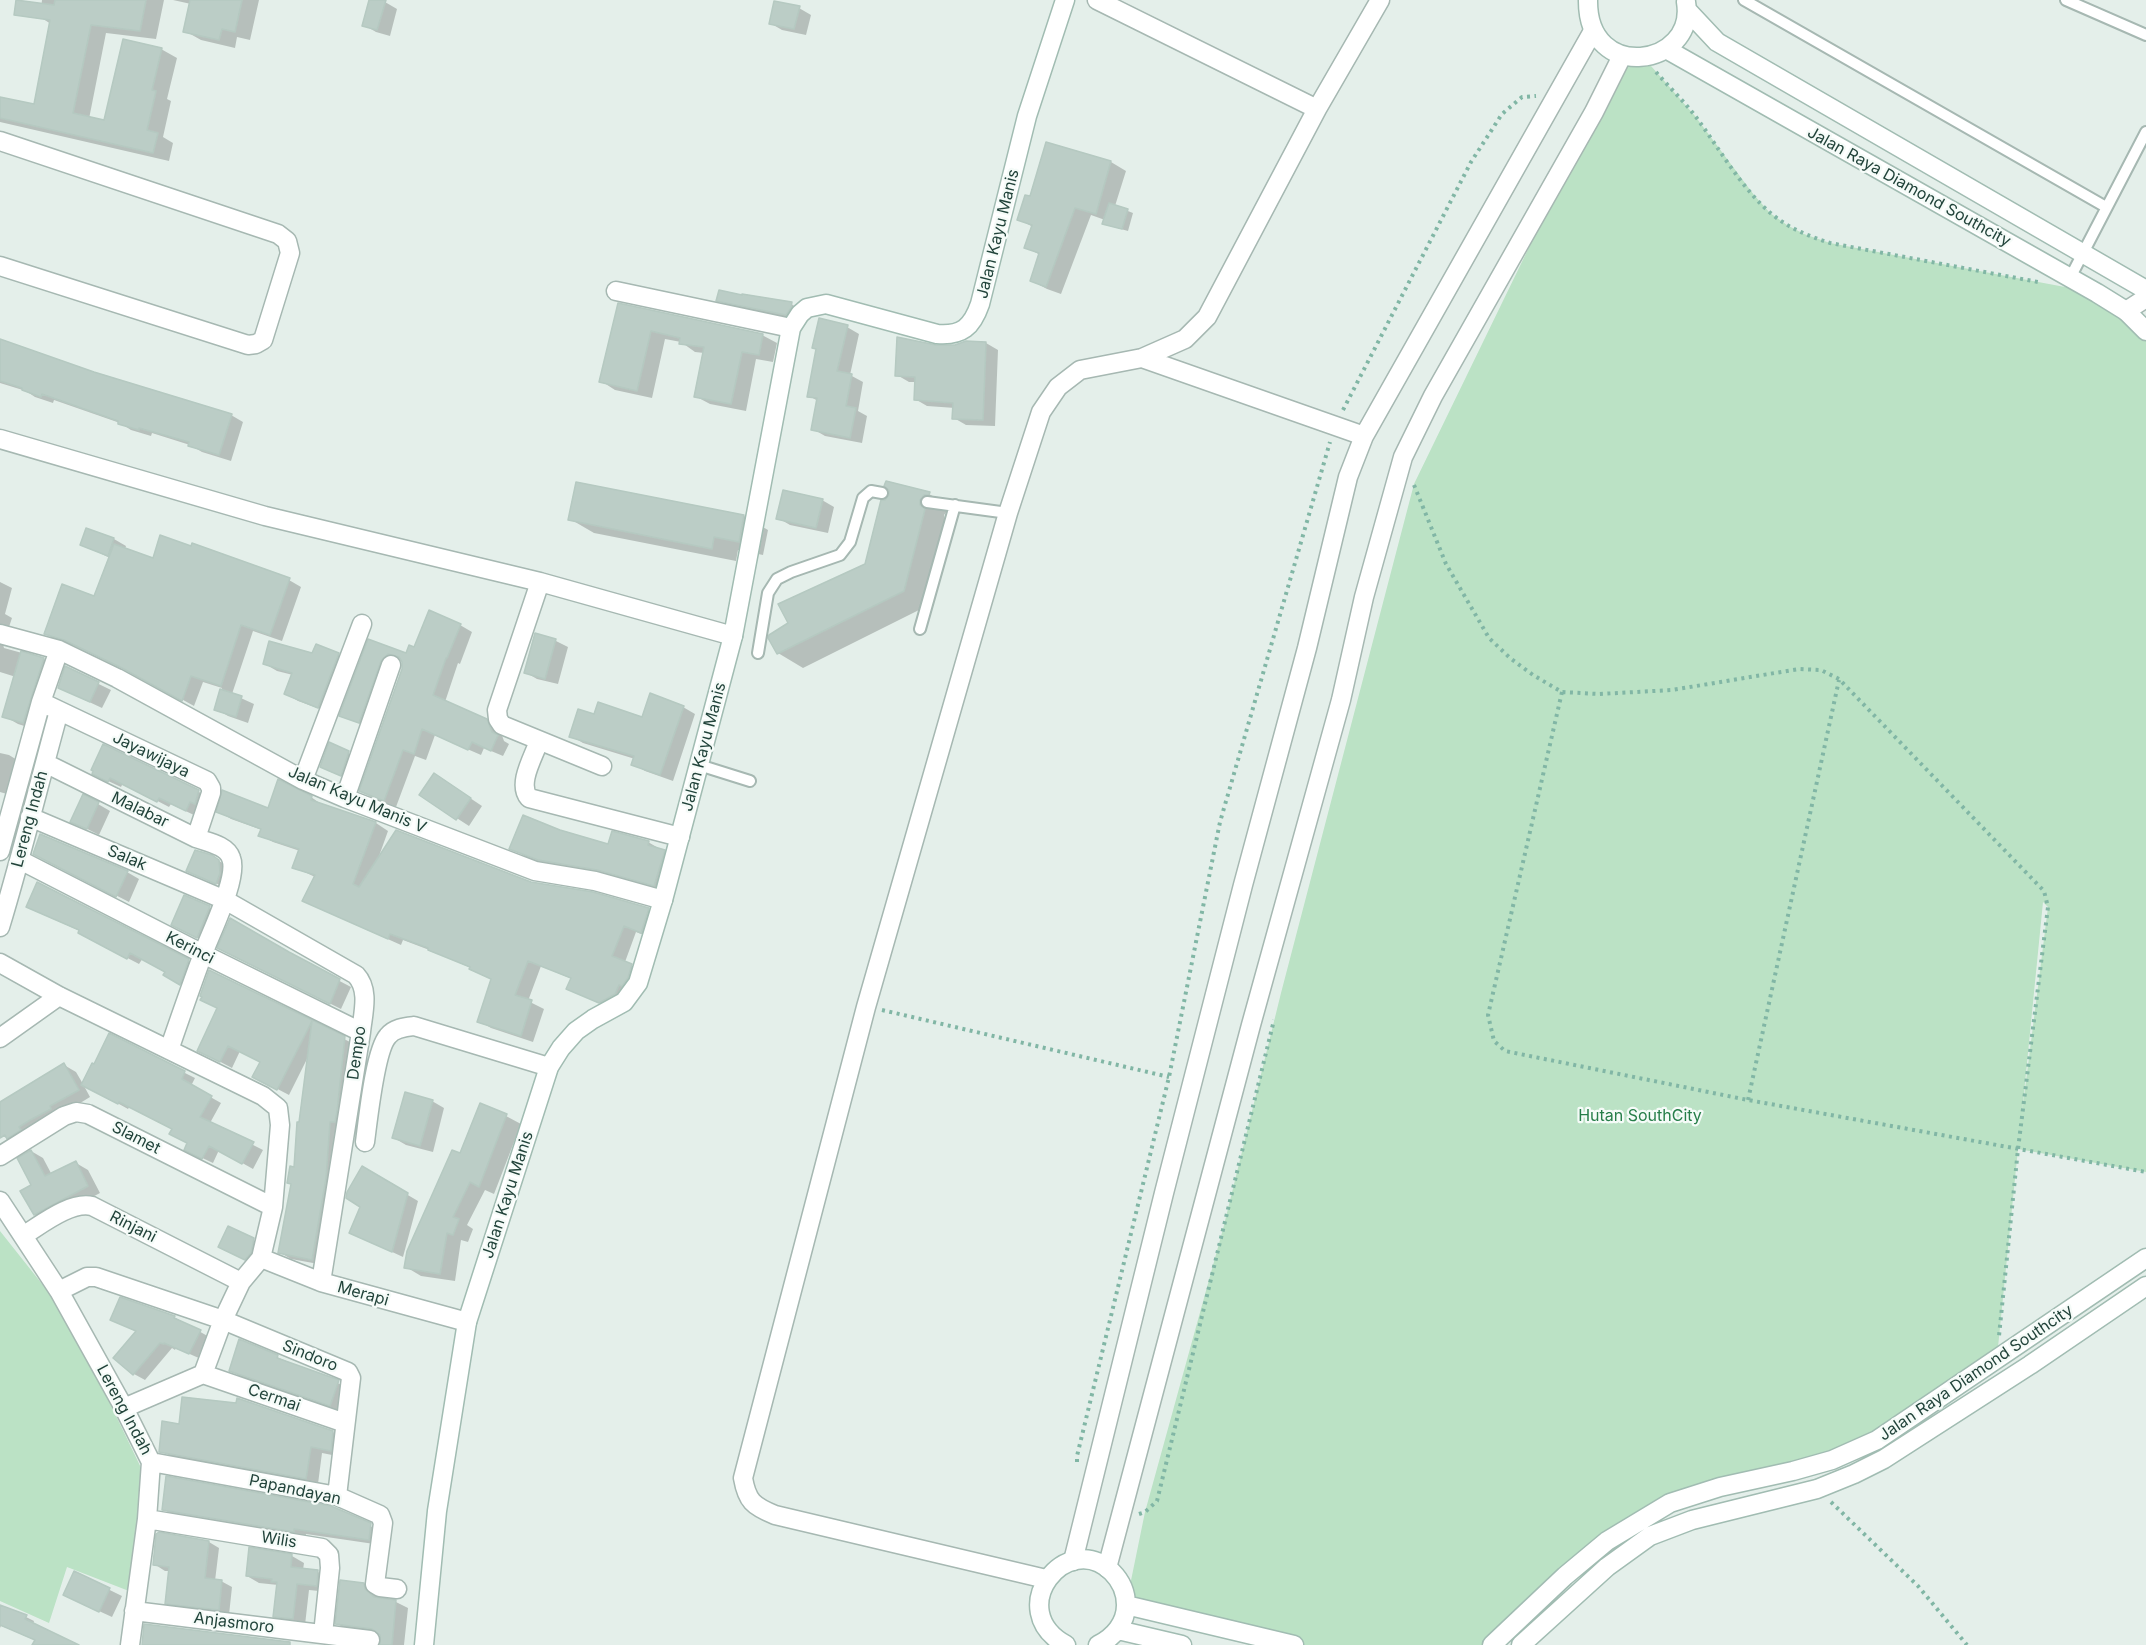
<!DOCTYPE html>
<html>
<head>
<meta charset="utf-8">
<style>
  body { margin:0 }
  canvas { display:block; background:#e4efea }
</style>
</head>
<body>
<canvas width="2146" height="1645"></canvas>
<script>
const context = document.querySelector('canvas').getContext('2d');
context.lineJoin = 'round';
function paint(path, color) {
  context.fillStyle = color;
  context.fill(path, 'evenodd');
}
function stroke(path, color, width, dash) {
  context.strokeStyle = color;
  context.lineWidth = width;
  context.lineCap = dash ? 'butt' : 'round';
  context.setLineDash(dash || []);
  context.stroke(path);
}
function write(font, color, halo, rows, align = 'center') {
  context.font = font + ' Inter,sans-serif';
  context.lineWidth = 4.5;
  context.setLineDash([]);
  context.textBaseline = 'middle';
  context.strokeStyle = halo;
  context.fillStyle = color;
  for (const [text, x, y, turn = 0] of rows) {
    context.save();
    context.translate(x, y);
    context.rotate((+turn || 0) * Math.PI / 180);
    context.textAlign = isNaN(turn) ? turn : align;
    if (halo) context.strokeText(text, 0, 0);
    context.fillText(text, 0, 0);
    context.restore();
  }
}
paint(new Path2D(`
  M1622,56L1644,58L1695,116L1754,195L1770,213L1787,225L1804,234L1830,243L2097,293L2146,331V1172L2018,1149L1997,1357L1877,1440L1644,1517L1492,1645H1294L1126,1605L1145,1512L1223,1229L1281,993L1414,484ZM2043,902L2048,907L2022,1113Z
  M0,1231L69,1318L143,1472L129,1591L67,1567L49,1623L0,1601Z`), '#bbe2c5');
paint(new Path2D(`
  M42,0H164L156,39L106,33L89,119L105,122L161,49L177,58L167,99L171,101L163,137L173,143L169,161L0,122V98L35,106L51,24L40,17Z
  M173,0H259L250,40L237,37L235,48L201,40L185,31L191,4Z
  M371,0L385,2L397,9L390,36L376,32L364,25Z
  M799,8L811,15L806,35L782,30L770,23Z
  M1111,162L1126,171L1115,206L1133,213L1128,231L1110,226L1104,223L1105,220L1091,215L1061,294L1047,289L1032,281L1040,255L1026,247L1033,227L1018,219L1031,198Z
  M718,300L791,304L801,310L796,320L729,306Z
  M619,305L762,335L777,343L773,362L756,359L746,411L710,404L695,396L704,353L695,352L681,342L665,339L652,398L615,390L601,381Z
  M847,327L859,334L850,375L863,382L858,411L867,416L862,443L825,436L813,429L818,401L809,396Z
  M0,341L94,373L231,415L243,422L231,461L202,452L190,445L152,433L151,436L131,430L120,423L54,400L53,403L35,397L26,391L0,383Z
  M966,342L986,343L998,350L995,426L966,425L954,418L955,408L927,406L915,399L916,382H909L897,375L936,347L955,346Z
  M577,484L744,516L768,530L763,555L738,550L736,561L594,533L570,519Z
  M929,494L954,508L949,509L944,515L945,521L929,605L803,668L778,653L790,624L866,565L886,501Z
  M822,500L834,507L828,533L790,525L778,518Z
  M87,530L114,539L126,546L125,549L154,560L289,580L301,587L282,641L253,631L232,694L254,704L248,723L228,716L216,709L222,688L203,682L194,706L136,674L77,646L58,641L46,634L95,598L110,558L81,544Z
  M0,582L12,588L5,614L12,618L7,633L2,640L4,648L44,659L57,667L37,730L18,724L4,716L16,677L0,672Z
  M460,625L472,632L460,664L458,663L445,702L499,727L504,741L509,744L503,756L484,748L481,755L435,735L426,760L415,756L396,807L373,798L361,791L403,669V662L401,660L393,668L371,729L341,715L369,641L406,655Z
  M556,641L568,647L558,684L537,679L525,672Z
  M338,654L350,661L331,713L298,701L286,694L293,675L277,671L265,664L313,655Z
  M66,668L111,690L102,708L72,694Z
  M683,707L695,714L673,781L645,771L633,764L635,759L583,743L571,736L595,716L643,719Z
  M330,744L361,760L353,782L322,766Z
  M104,746L199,792L211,799L198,817L171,804L169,807L123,783L121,787L106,780Z
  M0,753L9,755L27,766L24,777L29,780L24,799L0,792Z
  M446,782L482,806L469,826L421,795Z
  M311,797L324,806L376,823L388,831L378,859L531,883L648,909L661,916L654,939L636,932L625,962L644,972L612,1009L568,988L572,979L541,966L528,1001L544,1009L533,1042L491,1028L479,1021L492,980L471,968L432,951L403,940L401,945L316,907L315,877L294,867L300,851L273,842L260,835L262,830L231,819L218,811L269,810Z
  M98,804L110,811L99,835L72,821Z
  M560,832L609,846L648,842L679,860L669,893L555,868L526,857L511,848Z
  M47,860L127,872L139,879L129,902Z
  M217,860L230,867L228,889L188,870Z
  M185,897L222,914L210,944L185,931Z
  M40,913L188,961L200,968L192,990L165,975L166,971L143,958L139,964L91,939L80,931Z
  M230,954L290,955L351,987L341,1009Z
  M210,972L356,1045L324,1265L291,1259L279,1252L295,1168L308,1057L289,1095L266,1083L261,1062L240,1051L232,1068L211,1057L219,1009Z
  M109,1035L195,1078L191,1086L221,1103L210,1123L263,1150L253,1169L219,1150L213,1163L196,1155L189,1143L174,1129L130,1106L128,1109L83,1084L90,1097L15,1143L3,1136L0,1131V1103L64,1065L76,1072L83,1084L95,1066Z
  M432,1101L444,1108L433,1152L406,1145L394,1138Z
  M506,1116L521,1124L494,1194L485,1190L467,1225L473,1229L468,1242L461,1240L455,1281L421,1276L406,1267L461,1155Z
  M31,1151L43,1158L52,1175L76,1163L88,1170L100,1193L47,1221L35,1214Z
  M362,1168L418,1201L403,1257L351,1233L362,1206Z
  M253,1240L266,1247L258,1265L232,1253Z
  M174,1317L211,1338L201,1359L176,1348L175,1350L172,1348L145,1380L134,1374L137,1332L112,1319Z
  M240,1341L349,1388L341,1411L241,1377L230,1370Z
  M333,1432L344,1439L342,1457L322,1453L318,1484L171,1456L159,1450Z
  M331,1508L383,1532L381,1545L306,1534L305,1538L175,1516L163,1509Z
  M209,1542L219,1548L215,1581H221L232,1587L229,1615L178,1609L167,1603L170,1571H165L154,1564Z
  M292,1556L304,1563L303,1570L318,1572L330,1579L329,1592L309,1590L305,1625L286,1623L274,1616L278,1585L259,1583L247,1576Z
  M75,1573L122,1596L112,1617L77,1601Z
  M363,1585L375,1592L377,1598L396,1602L408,1608L404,1645H381V1634L349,1630L337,1624Z
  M0,1606L26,1617L34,1621L33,1624L77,1645H34L36,1640L4,1627L1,1626L0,1628Z`), '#0003');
const building = new Path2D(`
  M16,0L54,5L55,0H146L140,31L91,25L73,113L104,120L123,39L162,48L152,90L156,91L147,130L158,133L153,153L0,118V97L34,104L50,20L14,15Z
  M190,0H242L235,32L222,29L219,40L183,32Z
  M369,0H386L377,30L362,26Z
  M774,1L800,6L794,29L769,24Z
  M1046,142L1111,161L1096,214L1075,208L1046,287L1030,281L1039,253L1024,248L1032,225L1017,220L1025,195L1030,196Z
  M1109,203L1128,209L1122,229L1102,224Z
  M719,290L742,295V294L792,302L791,308L786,315L716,301Z
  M618,303L763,334L759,355L742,352L731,404L694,397L704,347L679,344L680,338L651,331L637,391L599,382Z
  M819,318L848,325L837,371L852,374L846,406L856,408L850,438L811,430L817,398L807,397L816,349L812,348Z
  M897,337L936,345H955L966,341L986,342L983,420L952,419L953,403L914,400L915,377L895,376Z
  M0,339L94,372L232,414L219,455L188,446L189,442L139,428V430L118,424V421L42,394L41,397L22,390V388L0,381Z
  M886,481L930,492L929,495H924L920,500V505L925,509L904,591L777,654L768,638L769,635L788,623L778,604L865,564L881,500H885L889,495V490L884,486Z
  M576,482L744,515L739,542L714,537L712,549L568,520Z
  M783,490L823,499L816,528L776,519Z
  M86,528L114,538L108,556L80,545Z
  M160,535L191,546L192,543L290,578L270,635L241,625L221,686L191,676L182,701L122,668L64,640L44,634L62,584L94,596L114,544L153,558Z
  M429,610L461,624L447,658H446L433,695L487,719L492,732L498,735L491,751L472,742L468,750L422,729L414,754L403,750L384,801L359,791L402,669V662L399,657L388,654L381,661L359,723L339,716L368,639L406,653L409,645L414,647Z
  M535,633L556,639L545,679L524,673Z
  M269,641L312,653L316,644L339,653L318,708L284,694L292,673L263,664Z
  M21,651L44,658L23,723L2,717Z
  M65,666L99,682L90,702L58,688Z
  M220,689L242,696L236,717L214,710Z
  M650,693L684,706L660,775L631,765L634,756L569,737L578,709L594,714L598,702L642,717Z
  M329,742L349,751L341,776L320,767Z
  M103,744L199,790L195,804L190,802L186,811L159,798L157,802L110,778L108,782L92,774L93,771L91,770Z
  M434,773L471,798L456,820L419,795Z
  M278,779L312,796L311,800L376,822L353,884L359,887L396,830L531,882L593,892L649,908L641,933L624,926L612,956L632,964L628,978L622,986L619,985L615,994L599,1003L566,989L571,978L528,961L515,995L532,1000L521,1036L477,1022L491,979L469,969L470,967L428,950V948L390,934L388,939L302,901L315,875L292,868L299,849L258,836L261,829L216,812L222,790L268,808Z
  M83,794L99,802L87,829L70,822Z
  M523,815L560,830L608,844L612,831L649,841L648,845L665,850L654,886L597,870L538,860L509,849Z
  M40,834L128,871L116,897L33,854Z
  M195,850L212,855L219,860L220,873L216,884L186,871Z
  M37,882L189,959L180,985L163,975L165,972L130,953L127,959L78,933L79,930L26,907Z
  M184,895L210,906L197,938L171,925Z
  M230,918L289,952L340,979L330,1004L217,948Z
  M209,970L345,1036L337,1111L335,1122H330L326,1178L312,1260L278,1253L291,1184L287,1183L290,1166L294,1167L297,1122H299L312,1021L277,1090L252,1077L260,1062L228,1046L220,1062L197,1051L217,1008L200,1000L202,997L200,996Z
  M109,1033L185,1071L182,1079L212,1096L200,1117L254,1142L242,1164L209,1146L202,1159L184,1150L187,1143L169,1134L172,1129L119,1102L118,1104L81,1085L92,1063L94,1064Z
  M64,1063L79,1090L50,1106L51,1109L30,1120L19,1127L21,1130L7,1139L5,1135L0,1138V1102Z
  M405,1092L433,1100L420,1146L392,1138Z
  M480,1103L507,1114L479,1187L470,1182L453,1217L459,1219L453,1235L447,1233L440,1274L404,1268L407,1251L452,1150L460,1153Z
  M31,1150L45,1176L76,1161L88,1186L34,1215L20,1191L31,1185L17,1158Z
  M362,1166L408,1193L392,1252L349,1233L360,1207L346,1198L347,1192Z
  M228,1226L254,1238L251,1253L245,1260L218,1247Z
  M120,1297L175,1316L174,1318L201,1330L189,1354L164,1343V1344L160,1343L133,1375L113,1358L136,1331L110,1320Z
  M239,1339L278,1355L277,1358L339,1380L330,1406L229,1371Z
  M182,1397L236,1403L237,1398L333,1431L331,1451L311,1447L306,1479L159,1452L162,1421L179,1424Z
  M166,1476L331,1506L371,1523L369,1540L294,1529V1532L162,1510Z
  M159,1532L209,1541L205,1578L222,1580L219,1610L165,1604L169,1567L153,1565L156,1534Z
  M249,1547L292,1554L291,1567L318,1570L317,1586L297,1584L293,1619L273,1617L277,1582H271L272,1579L246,1576Z
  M74,1571L110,1588L99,1612L63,1595Z
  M340,1580L364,1583L365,1589L374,1597L396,1600L392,1645H380V1635L372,1629L335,1624Z
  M0,1605L27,1615L25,1619L79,1645H32L35,1640L0,1625Z
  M144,1624L290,1642V1645H142Z`);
paint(building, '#bbcdc6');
stroke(building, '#b5c9c1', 1.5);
const lane = new Path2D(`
  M1744,0L2106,207
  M2066,0L2146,35
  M2070,278L2146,132
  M927,502L1008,513
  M920,629L955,505
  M758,653L768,593L777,579L791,572L840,555L850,542L863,498L871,491L882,493
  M699,765L750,781`);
const street = new Path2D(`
  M1097,0L1317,109
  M0,141L278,234L287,241L290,253L263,340L256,344L248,345L0,266
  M616,291L791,328
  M2126,311L2146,298
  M1142,358L1364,436
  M0,439L265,516L540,582L733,636
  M540,582L497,710L498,719L502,725L602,766
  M0,634L59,650L117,678L303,780L345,798L535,871L595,881L663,900
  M41,702L207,781L211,788V793L196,838
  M539,741C533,758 517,784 529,798L680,837
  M45,763L196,838C207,842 227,845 231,858C239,877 210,934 203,954C191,986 180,1018 169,1050
  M303,780L362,624
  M345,798L391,665
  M30,817L225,900L356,975C370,990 363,1013 361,1032L321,1282
  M0,851L41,702L59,650
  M20,860L203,954L361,1032
  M0,927C22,855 39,783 59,711
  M0,963L59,996L263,1096L278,1108L280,1125L273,1207L261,1258L241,1282L223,1320L203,1374L124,1408
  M0,1038L59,996
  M365,1142C368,1120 375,1050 388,1036C394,1028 405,1027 414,1026L549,1067
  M0,1156L64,1116L76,1112L88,1114L273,1207
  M0,1201L59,1291L124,1408L151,1462L147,1519L130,1645
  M24,1235C42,1224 71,1201 92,1206L241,1282
  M261,1258L321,1282L467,1322
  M59,1291L87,1277H96L223,1320L348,1372L351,1378L337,1496
  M203,1374L345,1423
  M151,1462L337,1496L380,1515L383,1523L375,1584L380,1587L397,1589
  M147,1519L322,1548L329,1555L330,1568L323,1634
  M1073,1561L1164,1193L1243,885L1307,648L1348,477L1364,436L1593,31
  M1107,1568L1251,1025L1341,700L1364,597L1403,457L1433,396L1594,112L1622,56
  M1046,1579L775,1515C753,1506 747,1501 743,1478L866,1007L1008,513L1041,412L1058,387L1080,370L1142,358L1185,339L1207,317L1317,109L1380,0
  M134,1611L370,1640`);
const secondary = new Path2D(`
  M1588,0C1587,84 1697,67 1686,2
  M1687,10L1717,42L2146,290
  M1666,49L2097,293L2126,311L2146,331
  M1126,1605L1294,1645
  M1118,1630L1182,1645
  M424,1645L437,1511L467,1322L549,1067L561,1048L576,1031L593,1019L624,1002L638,983L663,900L733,636L791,328L800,314L807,308L826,304L937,334C962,336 972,327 980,304L1027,116L1065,0
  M1066,1645C1002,1610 1067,1528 1112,1572C1121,1581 1126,1593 1126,1605C1126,1623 1114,1637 1098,1645
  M1492,1645L1565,1576L1607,1541L1670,1503L1720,1487L1793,1471L1832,1460L1877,1440L2146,1258
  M1521,1645L1607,1567L1650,1536L1692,1520L1817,1489L1854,1474L1884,1459L2030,1365L2146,1286`);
stroke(lane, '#a6b8b2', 14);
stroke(street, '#a6b8b2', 21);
stroke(secondary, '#a1bcb2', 21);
stroke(new Path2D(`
  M1656,72C1669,87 1684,101 1696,117C1719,148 1743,191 1773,215C1790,229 1809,236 1830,243L2038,282
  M1343,410L1471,162L1502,114L1522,97L1536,96
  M1414,485L1446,564L1489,638L1510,658L1533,675L1562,692L1599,694L1672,690L1799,669L1821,670L1839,679L2044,891L2048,907L2018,1149L1999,1336
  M1562,692L1488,1015L1494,1041L1505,1051L1748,1100L2146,1172
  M882,1010L1169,1077
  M1748,1100L1839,680
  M1077,1462V1456L1169,1077L1220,822L1330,442
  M1831,1502L1918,1586L1967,1645
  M1139,1514L1145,1512L1157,1501L1274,1020`), '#81b6a5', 4, [3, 4.5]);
stroke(lane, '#fff', 10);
stroke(street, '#fff', 18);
stroke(secondary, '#fff', 18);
write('16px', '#21433a', '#f5fbf8', [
  ["Jalan Raya Diamond Southcity",1909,187,29],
  ["Jalan Kayu Manis",998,234,-76],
  ["Jalan Kayu Manis",704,747,-75],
  ["Jayawijaya",151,755,26],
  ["Jalan Kayu Manis V",357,800,23],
  ["Malabar",140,810,26],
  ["Lereng Indah",30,819,-75],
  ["Salak",127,858,23],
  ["Kerinci",190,948,27],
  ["Dempo",357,1053,-82],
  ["Slamet",136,1138,27],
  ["Jalan Kayu Manis",508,1195,-72],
  ["Rinjani",133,1227,27],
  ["Merapi",363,1294,16],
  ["Sindoro",310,1356,22],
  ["Jalan Raya Diamond Southcity",1976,1373,-34],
  ["Cermai",274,1398,19],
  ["Lereng Indah",124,1410,62],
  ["Papandayan",295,1490,12],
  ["Wilis",279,1540,9],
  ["Anjasmoro",234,1623,7]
]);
write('16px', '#267e49', '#f5fbf8', [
  ["Hutan SouthCity",1640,1116]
]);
</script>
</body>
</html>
